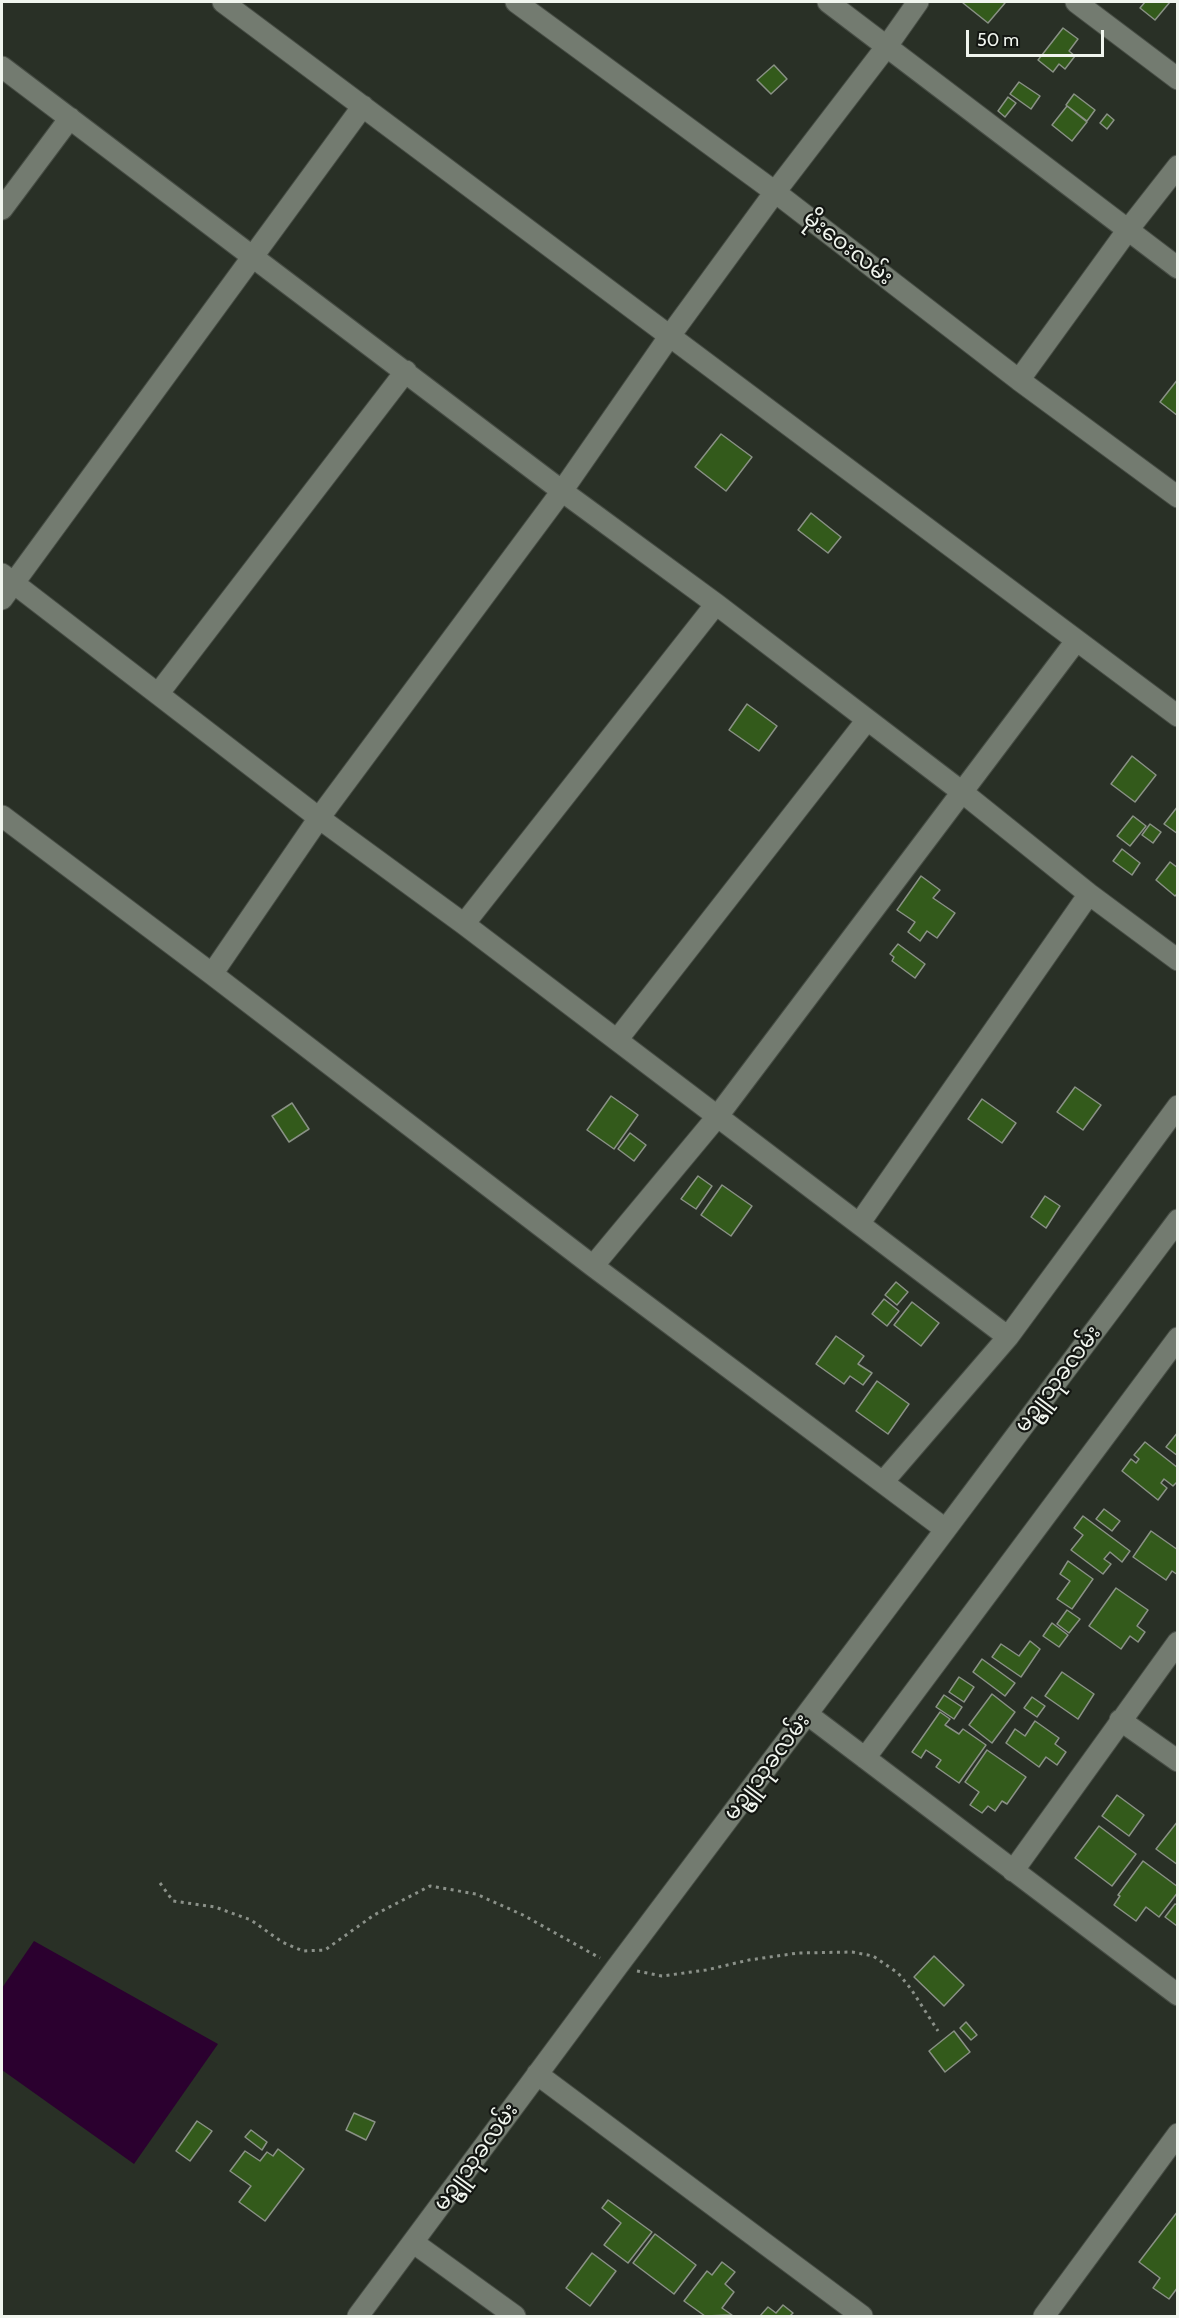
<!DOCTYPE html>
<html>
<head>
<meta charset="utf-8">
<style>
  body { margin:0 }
  #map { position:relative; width:1179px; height:2318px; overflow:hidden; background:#293026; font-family:Cabin,sans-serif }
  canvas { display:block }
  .frame { position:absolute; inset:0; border:3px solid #f0f5ee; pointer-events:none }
  .scale { position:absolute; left:966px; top:30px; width:138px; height:27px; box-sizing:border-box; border:3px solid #f0f5ee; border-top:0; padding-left:8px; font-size:18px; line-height:21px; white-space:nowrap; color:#f0f5ee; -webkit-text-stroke:4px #141713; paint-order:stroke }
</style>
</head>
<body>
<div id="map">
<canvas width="1179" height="2318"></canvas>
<div class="frame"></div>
<div class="scale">50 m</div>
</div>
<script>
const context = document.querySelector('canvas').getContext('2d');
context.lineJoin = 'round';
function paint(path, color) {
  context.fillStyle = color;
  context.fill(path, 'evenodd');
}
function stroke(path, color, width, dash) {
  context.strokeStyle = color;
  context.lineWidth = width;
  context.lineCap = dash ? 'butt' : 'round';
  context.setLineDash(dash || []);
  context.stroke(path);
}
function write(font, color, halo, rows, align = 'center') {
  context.font = font + ' Cabin,"Noto Sans Myanmar",sans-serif';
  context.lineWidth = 4.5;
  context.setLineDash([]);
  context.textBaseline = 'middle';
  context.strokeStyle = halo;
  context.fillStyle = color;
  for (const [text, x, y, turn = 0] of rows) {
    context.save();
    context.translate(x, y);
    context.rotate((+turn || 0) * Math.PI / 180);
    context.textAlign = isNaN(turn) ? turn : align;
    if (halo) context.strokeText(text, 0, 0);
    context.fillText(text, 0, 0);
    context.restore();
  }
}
paint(new Path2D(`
  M34,1941L218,2044L134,2164L2,2070V1988Z`), '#2b002f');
const building = new Path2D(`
  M964,2H1003L1005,3L988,23L963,3Z
  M1145,2H1170L1155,20L1140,8Z
  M1063,28L1078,39L1069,51L1075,56L1065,69L1059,64L1053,72L1038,60Z
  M774,65L787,79L771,94L757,80Z
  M1019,82L1040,96L1031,109L1010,94Z
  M1074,94L1095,110L1087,121L1066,105Z
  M1008,97L1016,103L1005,117L998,111Z
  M1067,106L1087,122L1072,141L1052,125Z
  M1107,114L1114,120L1107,129L1100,123Z
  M1178,379V416L1160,402Z
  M721,434L752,457L726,491L695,467Z
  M811,513L841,537L828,553L798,530Z
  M747,704L777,726L759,751L729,730Z
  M1132,756L1156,775L1135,802L1111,784Z
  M1178,806V834L1164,824Z
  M1133,816L1146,826L1130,846L1117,836Z
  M1150,824L1161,832L1153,843L1142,835Z
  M1122,849L1140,863L1132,875L1113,861Z
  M1170,862L1178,868V893L1175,896L1156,880Z
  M921,876L940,890L933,898L955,913L937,938L927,931L920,941L908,932L915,922L897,910Z
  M898,944L925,964L915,978L892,961L894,957L890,954Z
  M1075,1087L1101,1105L1083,1130L1057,1112Z
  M611,1096L638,1115L614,1149L587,1130Z
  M982,1099L1016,1123L1002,1143L968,1119Z
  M292,1103L309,1129L289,1142L272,1116Z
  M630,1133L646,1145L634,1161L618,1149Z
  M698,1176L712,1186L696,1209L681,1199Z
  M722,1185L752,1206L731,1236L701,1215Z
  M1045,1196L1060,1206L1046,1228L1031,1217Z
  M896,1282L908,1292L897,1305L885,1295Z
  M884,1299L899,1311L887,1326L872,1314Z
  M912,1302L939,1323L921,1346L894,1325Z
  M836,1336L864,1356L858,1364L872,1373L863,1385L850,1376L844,1384L816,1364Z
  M877,1381L909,1404L888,1434L856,1411Z
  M1178,1432V1456L1166,1447Z
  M1145,1442L1178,1468V1481L1173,1486L1164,1479L1161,1483L1167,1488L1158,1500L1122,1471L1131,1459L1136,1463L1139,1459L1134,1455Z
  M1104,1509L1120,1521L1112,1531L1096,1519Z
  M1083,1516L1130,1551L1122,1562L1110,1552L1104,1559L1111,1564L1103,1574L1071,1550L1083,1535L1074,1528Z
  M1151,1531L1178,1550V1575L1172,1571L1166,1580L1133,1557Z
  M1068,1561L1093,1579L1072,1609L1057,1599L1070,1581L1060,1574Z
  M1116,1588L1148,1610L1137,1626L1145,1632L1138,1642L1130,1636L1121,1649L1089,1626Z
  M1067,1610L1080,1619L1069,1633L1057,1624Z
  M1052,1623L1068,1635L1059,1647L1043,1636Z
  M1030,1641L1040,1649L1021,1677L992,1657L1001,1644L1019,1656Z
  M982,1659L1015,1683L1005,1696L973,1672Z
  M1062,1672L1094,1694L1078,1719L1045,1696Z
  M959,1677L974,1687L964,1702L949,1692Z
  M992,1694L1015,1712L992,1743L969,1725Z
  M944,1695L962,1707L954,1719L936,1707Z
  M1032,1697L1045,1706L1037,1717L1024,1708Z
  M940,1712L950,1719L945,1725L959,1734L963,1729L986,1745L959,1783L936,1767L941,1760L926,1750L921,1758L912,1752Z
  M1035,1721L1059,1738L1055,1744L1066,1752L1057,1765L1046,1757L1039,1767L1006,1743L1015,1729L1025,1736Z
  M987,1750L1026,1777L1007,1804L1002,1801L995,1811L988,1806L982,1813L970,1805L979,1792L965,1782Z
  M1117,1795L1144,1815L1129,1836L1102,1816Z
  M1178,1821V1865L1156,1849Z
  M1099,1826L1136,1854L1112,1886L1075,1858Z
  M1143,1861L1178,1887V1892L1159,1917L1146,1907L1136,1921L1114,1905L1120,1896L1118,1895Z
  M1175,1904L1178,1905L1177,1926L1165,1917Z
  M934,1956L964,1985L944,2006L914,1977Z
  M966,2022L977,2035L971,2040L960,2028Z
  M954,2031L970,2052L945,2072L929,2051Z
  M354,2113L375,2122L366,2140L346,2130Z
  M197,2121L212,2131L190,2161L176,2151Z
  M251,2130L267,2142L262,2150L245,2137Z
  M278,2149L304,2169L265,2221L239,2202L251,2186L230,2171L245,2151L260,2161L267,2152L273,2156Z
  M608,2200L652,2232L628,2263L604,2245L621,2223L602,2208Z
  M1178,2211V2287L1169,2299L1153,2288L1160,2278L1139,2262Z
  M655,2234L696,2265L674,2294L633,2263Z
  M592,2253L616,2271L590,2306L566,2288Z
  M722,2262L735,2272L725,2284L734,2292L722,2308L732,2315L705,2316L684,2301L707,2271L712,2275Z
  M783,2305L793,2313L790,2316H760L768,2307L776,2313Z`);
paint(building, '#335a1b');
stroke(building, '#899185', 1.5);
const minor = new Path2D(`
  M223,2L1178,716
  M516,2L775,192L1019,380L1178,497
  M828,2L1178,268
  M1076,2L1178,79
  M2,67L562,491L716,604L962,792L1089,894L1178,960
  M2,209L70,118
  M1019,380L1127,231L1178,166
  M2,574L319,818L464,924L1008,1337
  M2,599L363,106
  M158,694L406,371
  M2,816L212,974L593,1266L945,1529
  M464,924L716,604
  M212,974L319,818L562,491L669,337L775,192L887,46L918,2
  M617,1040L867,720
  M859,1224L1089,894
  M593,1266L717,1117L1076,641
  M883,1482L1008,1337L1178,1106
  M807,1714L1178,1995
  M1120,1720L1178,1761
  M865,1758L1178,1338
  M1013,1871L1178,1642
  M537,2074L862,2316
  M414,2243L515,2316
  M358,2316L617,1967L1178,1220
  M1044,2316L1178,2134`);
stroke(minor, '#474d45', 23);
stroke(new Path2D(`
  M160,1883L173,1901L215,1907L251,1920L282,1942L303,1951L325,1950L374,1915L430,1886L476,1894L523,1915L600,1958
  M637,1971L662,1976L706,1970L749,1960L798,1953L852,1952L873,1956L898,1973L911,1989L938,2031`), '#8b9189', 3, [3, 4.5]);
stroke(minor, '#737b70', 21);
write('22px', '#f0f5ee', '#141713', [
  ["မိုးဝေးလမ်း",848,248,38],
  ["မဥ္ဇူသုခလမ်း",1058,1379,-53],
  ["မဥ္ဇူသုခလမ်း",767,1767,-53],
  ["မဥ္ဇူသုခလမ်း",476,2157,-54]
]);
</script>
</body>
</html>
